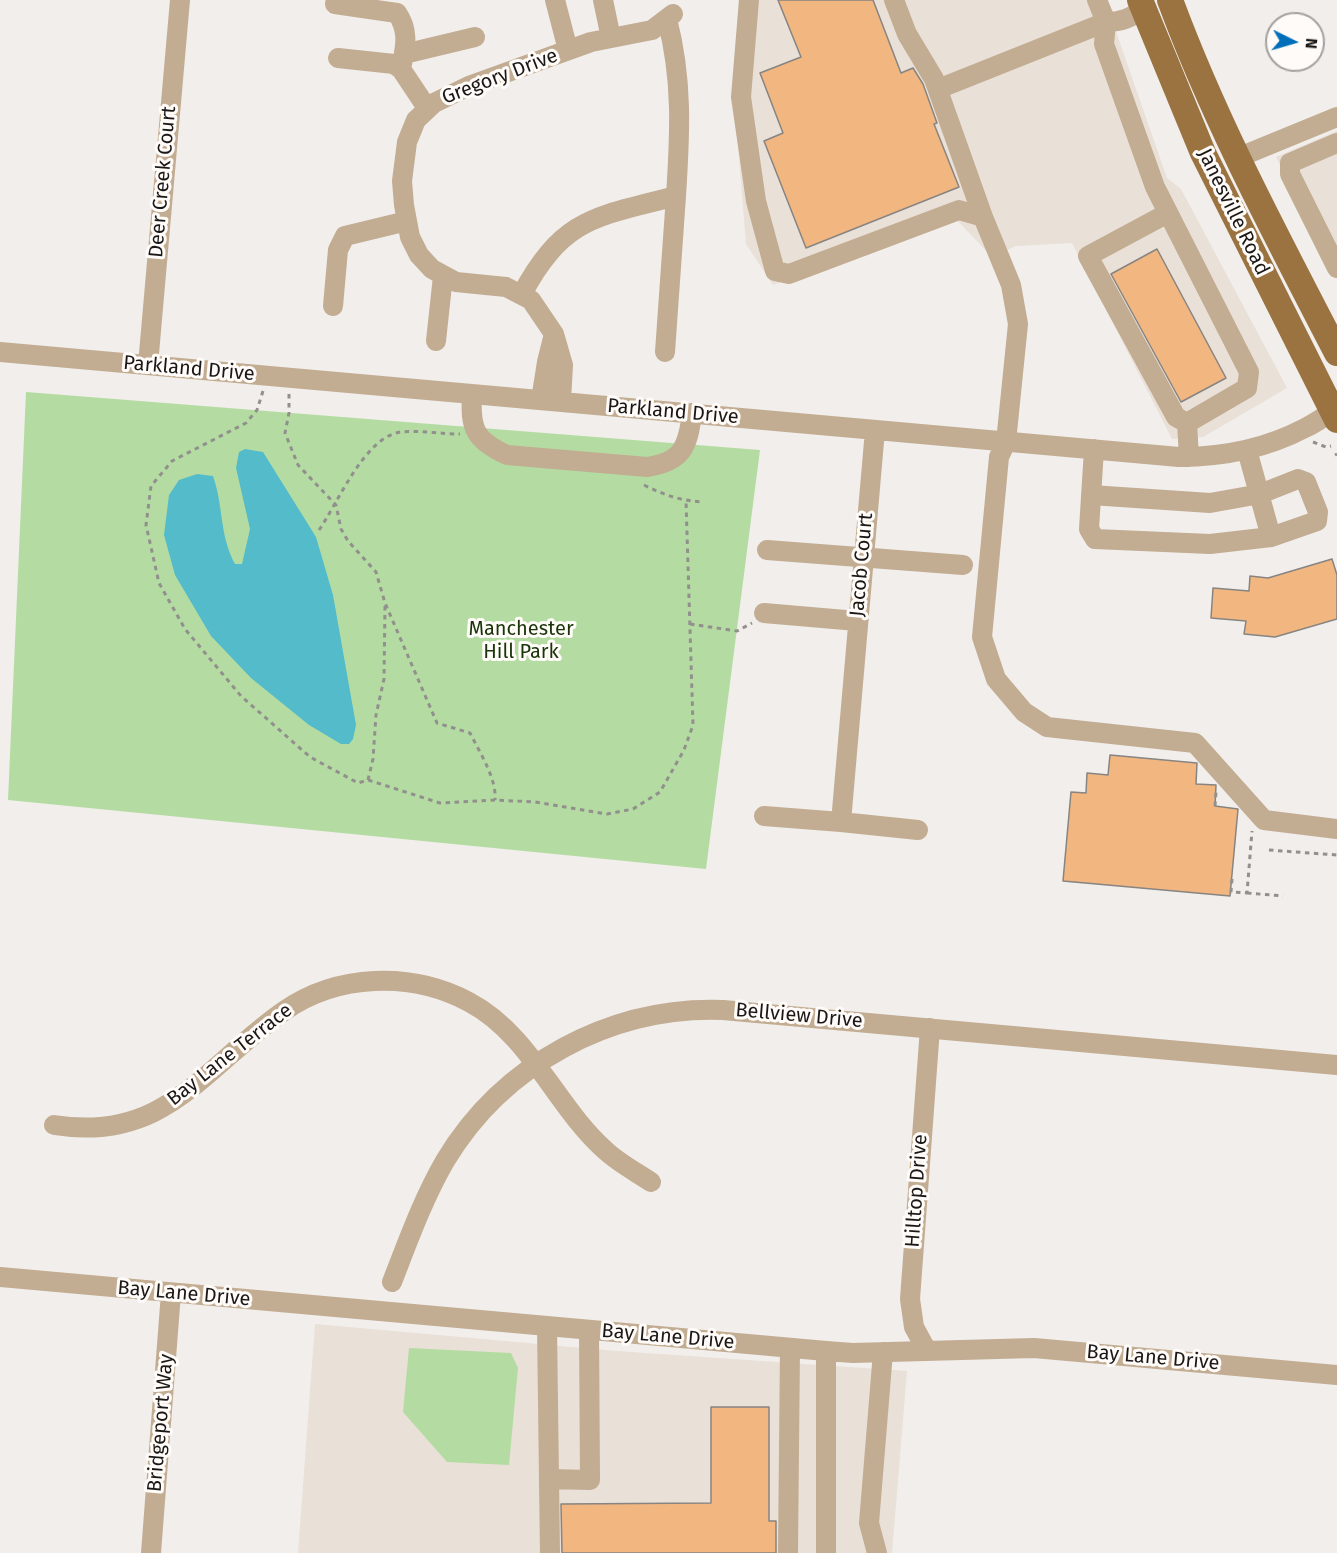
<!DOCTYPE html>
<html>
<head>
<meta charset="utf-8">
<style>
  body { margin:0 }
  #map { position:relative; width:1337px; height:1553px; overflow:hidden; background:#f1eeeb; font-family:"Fira Sans",sans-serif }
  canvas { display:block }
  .north { position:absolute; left:1265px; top:12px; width:60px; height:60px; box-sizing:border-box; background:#fffbf8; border:2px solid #a3a09e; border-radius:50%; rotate:95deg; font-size:16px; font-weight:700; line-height:24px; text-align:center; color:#1a1817 }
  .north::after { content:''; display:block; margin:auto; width:21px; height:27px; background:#006eb8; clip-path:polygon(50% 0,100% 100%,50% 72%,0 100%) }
</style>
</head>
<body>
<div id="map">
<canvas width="1337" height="1553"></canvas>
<div class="north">N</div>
</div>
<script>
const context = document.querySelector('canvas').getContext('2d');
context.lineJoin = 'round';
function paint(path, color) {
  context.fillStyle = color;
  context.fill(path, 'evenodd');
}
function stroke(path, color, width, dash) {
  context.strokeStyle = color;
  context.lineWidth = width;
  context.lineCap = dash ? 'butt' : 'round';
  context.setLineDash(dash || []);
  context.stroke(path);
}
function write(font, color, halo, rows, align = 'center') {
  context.font = font + ' "Fira Sans",sans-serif';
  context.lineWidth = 6;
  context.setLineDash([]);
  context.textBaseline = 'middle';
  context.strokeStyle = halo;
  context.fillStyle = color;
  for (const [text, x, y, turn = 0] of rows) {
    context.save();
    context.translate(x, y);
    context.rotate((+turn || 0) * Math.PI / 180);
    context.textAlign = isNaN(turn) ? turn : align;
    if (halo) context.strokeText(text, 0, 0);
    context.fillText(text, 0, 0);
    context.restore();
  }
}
paint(new Path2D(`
  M739,0H1105L1167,178L1181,189L1287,388L1203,437L1172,439L1072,243L1016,246L992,257L956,219L773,285L746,244L733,82Z
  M1337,131V277L1276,157Z
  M315,1324L617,1351L907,1371L892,1553H298Z`), '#e9e0d7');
paint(new Path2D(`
  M26,392L760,450L706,869L8,800Z
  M409,1348L511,1353L518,1368L509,1465L447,1462L403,1412Z`), '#b4dca2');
paint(new Path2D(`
  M245,449L263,452L316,537L333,595L356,725L353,739L349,744H341L309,725L251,678L211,636L175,575L164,535L169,495L179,480L197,474L213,476C224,508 219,534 235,564H242L250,529L236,468L239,452Z`), '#53bbc9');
const building = new Path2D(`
  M778,0H873L901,73L913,68L923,84L937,123L934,124L959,187L806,248L764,141L783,133L760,73L801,57Z
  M1157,249L1226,378L1181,402L1111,274Z
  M1332,559L1337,575V619L1275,637L1244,634L1246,621L1211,618L1213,588L1249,591L1250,576L1268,578Z
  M1110,755L1197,763L1196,784L1216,785L1215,806L1238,809L1230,896L1063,881L1071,792L1086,793L1087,773L1108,775Z
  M711,1407H769V1521H776V1553H562L561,1504L711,1503Z`);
paint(building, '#f2b781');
stroke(building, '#878481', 1.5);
stroke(new Path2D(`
  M263,391L257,410L246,423L172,461L151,486L146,525L159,583L185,629L241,696L310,757L358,783L368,780L440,803L495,800L535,802L607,814L633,809L660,792L684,750L693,725L686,501
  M289,394V413L285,433L298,465L336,505L341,529L348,541L376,572L385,603L437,723L470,733C479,751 497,779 495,800
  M1313,442L1326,447L1331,446
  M1335,455L1337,454
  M644,485C664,495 681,501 704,502
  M319,530C338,503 364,438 400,432C419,430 441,434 460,434
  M690,624L737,631L752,623
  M368,780L373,759L376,715L384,679L385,605
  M1215,806L1216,792
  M1269,850L1337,855
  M1232,879L1231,892L1247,893L1252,831
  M1247,893L1283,896`), '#92908d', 3, [4.5, 4.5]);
stroke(new Path2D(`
  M555,0L568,50
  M603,0L611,38
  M749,0L741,97L756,201L775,271L789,274L959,210L983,217L1011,285L1018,324L1006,442L999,457L982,637L996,679L1024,712L1047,727L1195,743L1264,820L1337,829
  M894,0L907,34L934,79L983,217
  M1097,0L1106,22L1104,44L1155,187L1249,372L1247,388L1187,423L1189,457
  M335,4L397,13C410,32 405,48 401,69
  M667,19C683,80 680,134 676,196
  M404,54L475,37
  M338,58L394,64L401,69L427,108
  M938,89L1106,22C1121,22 1131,18 1143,9
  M1337,143L1290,163V174L1337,268
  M1237,158L1337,117
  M1168,213L1088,256L1176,417L1187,423
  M522,294C564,216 597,217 676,196L665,352
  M333,306L338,250L345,236L407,221
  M436,341L443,276
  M0,352L1179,457C1224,457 1265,449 1305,428C1316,423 1326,415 1337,409
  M148,365L180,0
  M472,394C470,428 474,440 507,455L647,467C682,462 688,447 692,413
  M541,400L547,362L554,334
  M561,401L563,365L554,334L531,300L506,287L456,282L432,269L419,255L410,237L404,205L402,181L407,142L416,120L434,103L469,86L591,42L652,30L673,14
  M875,430L841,822L918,830
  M1094,449L1089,529L1095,539L1210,544L1271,537L1247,450
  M1091,495L1210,503L1260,494L1298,479L1306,482L1318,512L1317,521L1271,537
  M767,550L963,565
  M764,613L857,621
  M764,816L841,822
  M54,1125C166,1143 205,1066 284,1011C337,974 411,971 469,1002C531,1035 555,1106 606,1151C619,1163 636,1172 651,1182
  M0,1277L826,1351L853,1353L1034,1348L1337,1375
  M392,1282C408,1241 423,1199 445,1161C503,1064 611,1006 723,1010L1337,1065
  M547,1326L549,1479L590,1480L589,1330
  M826,1351V1553
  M927,1351L914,1327L910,1299L930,1028
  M549,1479L550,1553
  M151,1553L171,1293
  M788,1553L790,1348
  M877,1553L869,1523L883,1352`), '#c2ac92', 20);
stroke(new Path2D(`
  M1140,0L1203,153L1337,420
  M1170,0C1215,122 1277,237 1337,353`), '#9a7341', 26);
write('20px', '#1a1817', '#fffbf8', [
  ["Gregory Drive",500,77,-21],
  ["Deer Creek Court",163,182,-85],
  ["Janesville Road",1233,212,64],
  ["Parkland Drive",189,369,5],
  ["Parkland Drive",673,412,5],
  ["Jacob Court",862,565,-85],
  ["Bellview Drive",799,1016,5],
  ["Bay Lane Terrace",230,1055,-38],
  ["Hilltop Drive",917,1191,-86],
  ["Bay Lane Drive",184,1294,5],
  ["Bay Lane Drive",668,1337,5],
  ["Bay Lane Drive",1153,1358,5],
  ["Bridgeport Way",161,1423,-85]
]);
write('20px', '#183408', '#fffbf8', [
  ["Manchester",521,629],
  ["Hill Park",521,652]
]);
</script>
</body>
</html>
